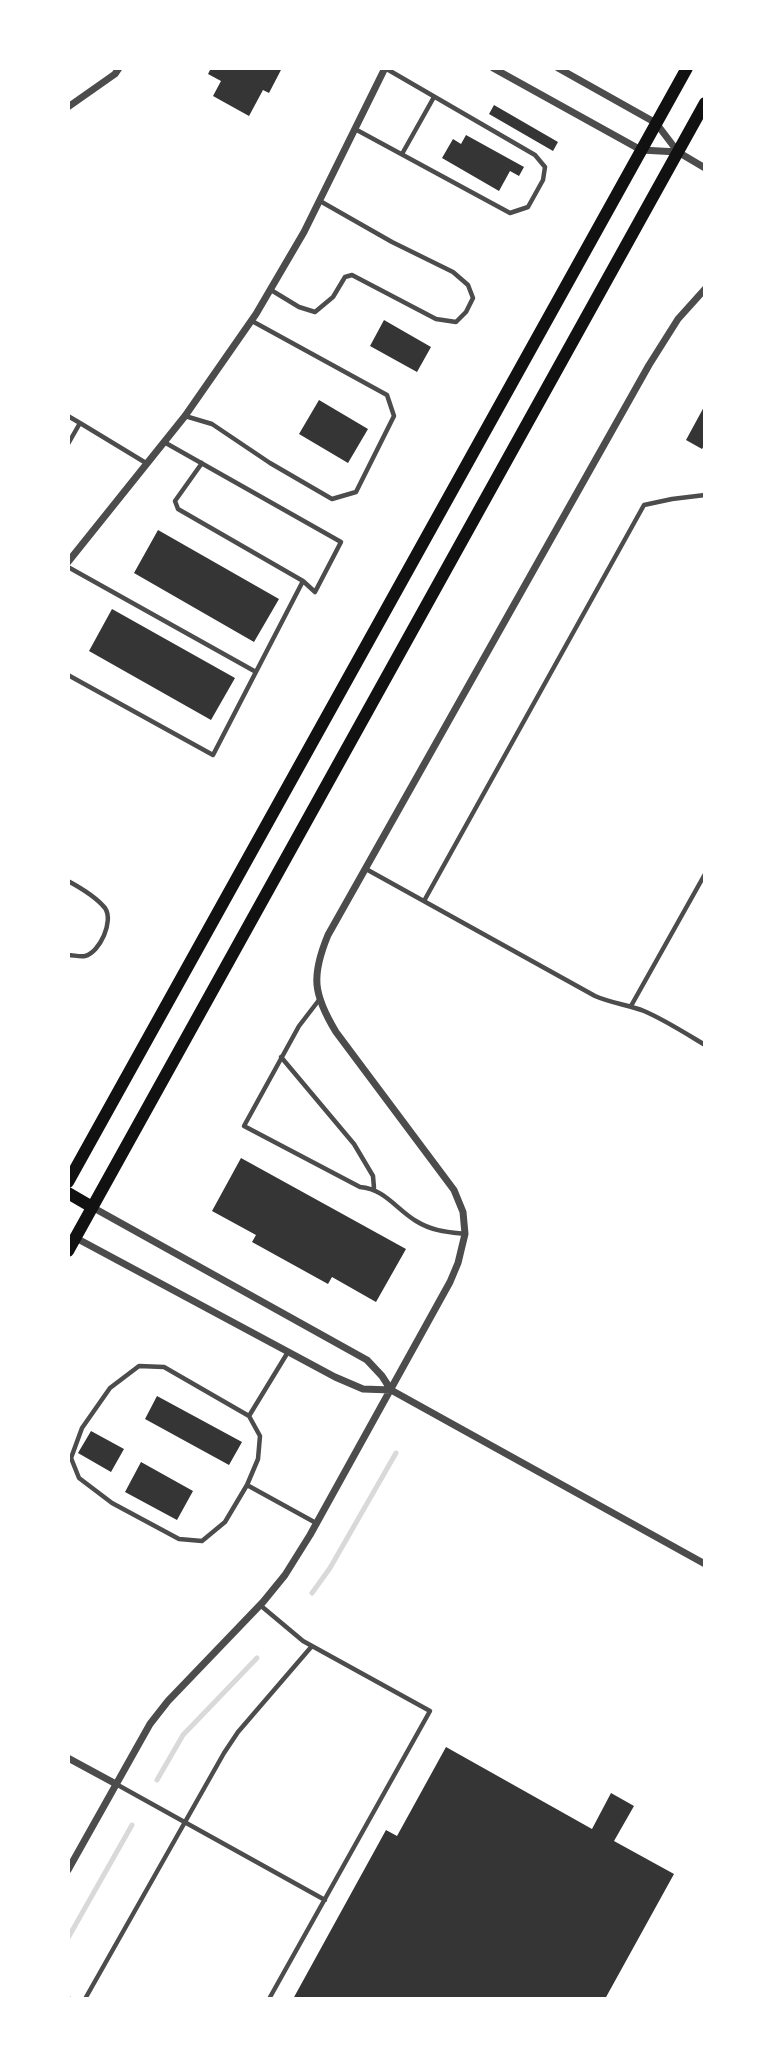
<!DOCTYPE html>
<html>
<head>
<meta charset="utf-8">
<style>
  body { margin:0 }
  #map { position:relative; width:773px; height:2067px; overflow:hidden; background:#fff; font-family:"PT Sans Narrow",sans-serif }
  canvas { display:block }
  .frame { position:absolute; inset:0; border:70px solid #fff; pointer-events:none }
</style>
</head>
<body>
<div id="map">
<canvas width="773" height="2067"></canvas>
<div class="frame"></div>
</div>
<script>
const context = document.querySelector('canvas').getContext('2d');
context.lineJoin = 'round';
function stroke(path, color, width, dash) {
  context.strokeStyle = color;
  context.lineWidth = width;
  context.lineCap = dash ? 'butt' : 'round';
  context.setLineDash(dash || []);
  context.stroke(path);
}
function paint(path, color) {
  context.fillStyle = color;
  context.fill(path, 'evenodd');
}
stroke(new Path2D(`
  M312,1593L330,1568L396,1453
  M157,1780L183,1735L257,1658
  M68,1938L132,1825`), '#d9d9d9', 5);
paint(new Path2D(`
  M211,68H282L269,93L263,90L249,116L213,96L221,81L208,74Z
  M494,105L558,142L553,151L489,114Z
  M466,135L524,167L519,176L510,171L499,191L442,158L453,139L461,144Z
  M384,320L431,347L417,372L370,346Z
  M319,400L368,429L348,463L299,434Z
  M705,405V444L702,449L686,440Z
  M158,530L279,599L254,642L134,573Z
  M112,609L235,678L211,720L89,651Z
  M241,1158L406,1249L376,1302L332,1277L328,1284L252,1242L256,1235L212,1211Z
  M157,1396L242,1442L229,1465L145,1419Z
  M91,1431L124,1449L111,1472L78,1453Z
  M141,1462L193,1491L177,1520L125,1492Z
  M446,1747L592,1829L611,1793L634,1806L614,1841L674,1874L605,1999H293L386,1830L397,1836Z`), '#353535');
stroke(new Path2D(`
  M355,129L510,213L528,207L543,180L545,167L535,155L385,68
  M402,154L434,97
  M271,290L299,307L315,312L333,297L345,277L352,275L436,319L456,322L466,312L473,298L468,285L453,272L392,242L320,201
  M68,416L80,423
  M185,416L212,424L270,463L332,499L356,492L394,416L387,395L252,321
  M68,444L80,423L146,463
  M202,463L175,501L178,509L303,581
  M68,567L256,672
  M68,675L213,755L303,581L315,592L341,542L164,442
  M366,869L595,996C611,1003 628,1005 644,1011C665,1020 685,1033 705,1045
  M68,881C81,888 96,897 105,908C114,921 100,952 85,956C80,957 73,955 68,955
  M424,901L644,505L672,499L705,495
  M319,1000L299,1026L244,1126L360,1187C385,1189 396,1209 416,1221C432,1231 447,1232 465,1234
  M631,1006L705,874
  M281,1057L354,1144L373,1176L374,1188
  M249,1416L260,1436L258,1459L247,1485L225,1522L202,1541L179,1539L112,1503L79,1478L71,1458L82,1428L110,1388L139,1366L164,1367L249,1416L288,1352
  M247,1485L316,1523
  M260,1605L303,1641L430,1711L269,1999
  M116,1784L325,1900
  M68,1998L70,1999
  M85,1999L224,1753L238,1732L312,1646`), '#4c4c4c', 4.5);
stroke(new Path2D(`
  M493,68L641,150L678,152L705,168
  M558,68L656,123L678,152
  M68,107L115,74L119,68
  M68,562L185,416L256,314L304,232L385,68
  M92,1207L367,1360L382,1376L391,1390L705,1564
  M76,1238L335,1377L363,1389L391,1390
  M68,1758L116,1784
  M68,1870L150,1724L168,1701L263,1602L285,1575L310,1535L450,1282L458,1263L465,1234L463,1212L454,1190L336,1032C313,994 311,976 328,935L649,365L678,319L705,289`), '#4c4c4c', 7);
stroke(new Path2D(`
  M68,1193L92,1207`), '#111', 12);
stroke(new Path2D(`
  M68,1182L687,68
  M68,1251L705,103`), '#111', 12);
</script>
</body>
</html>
